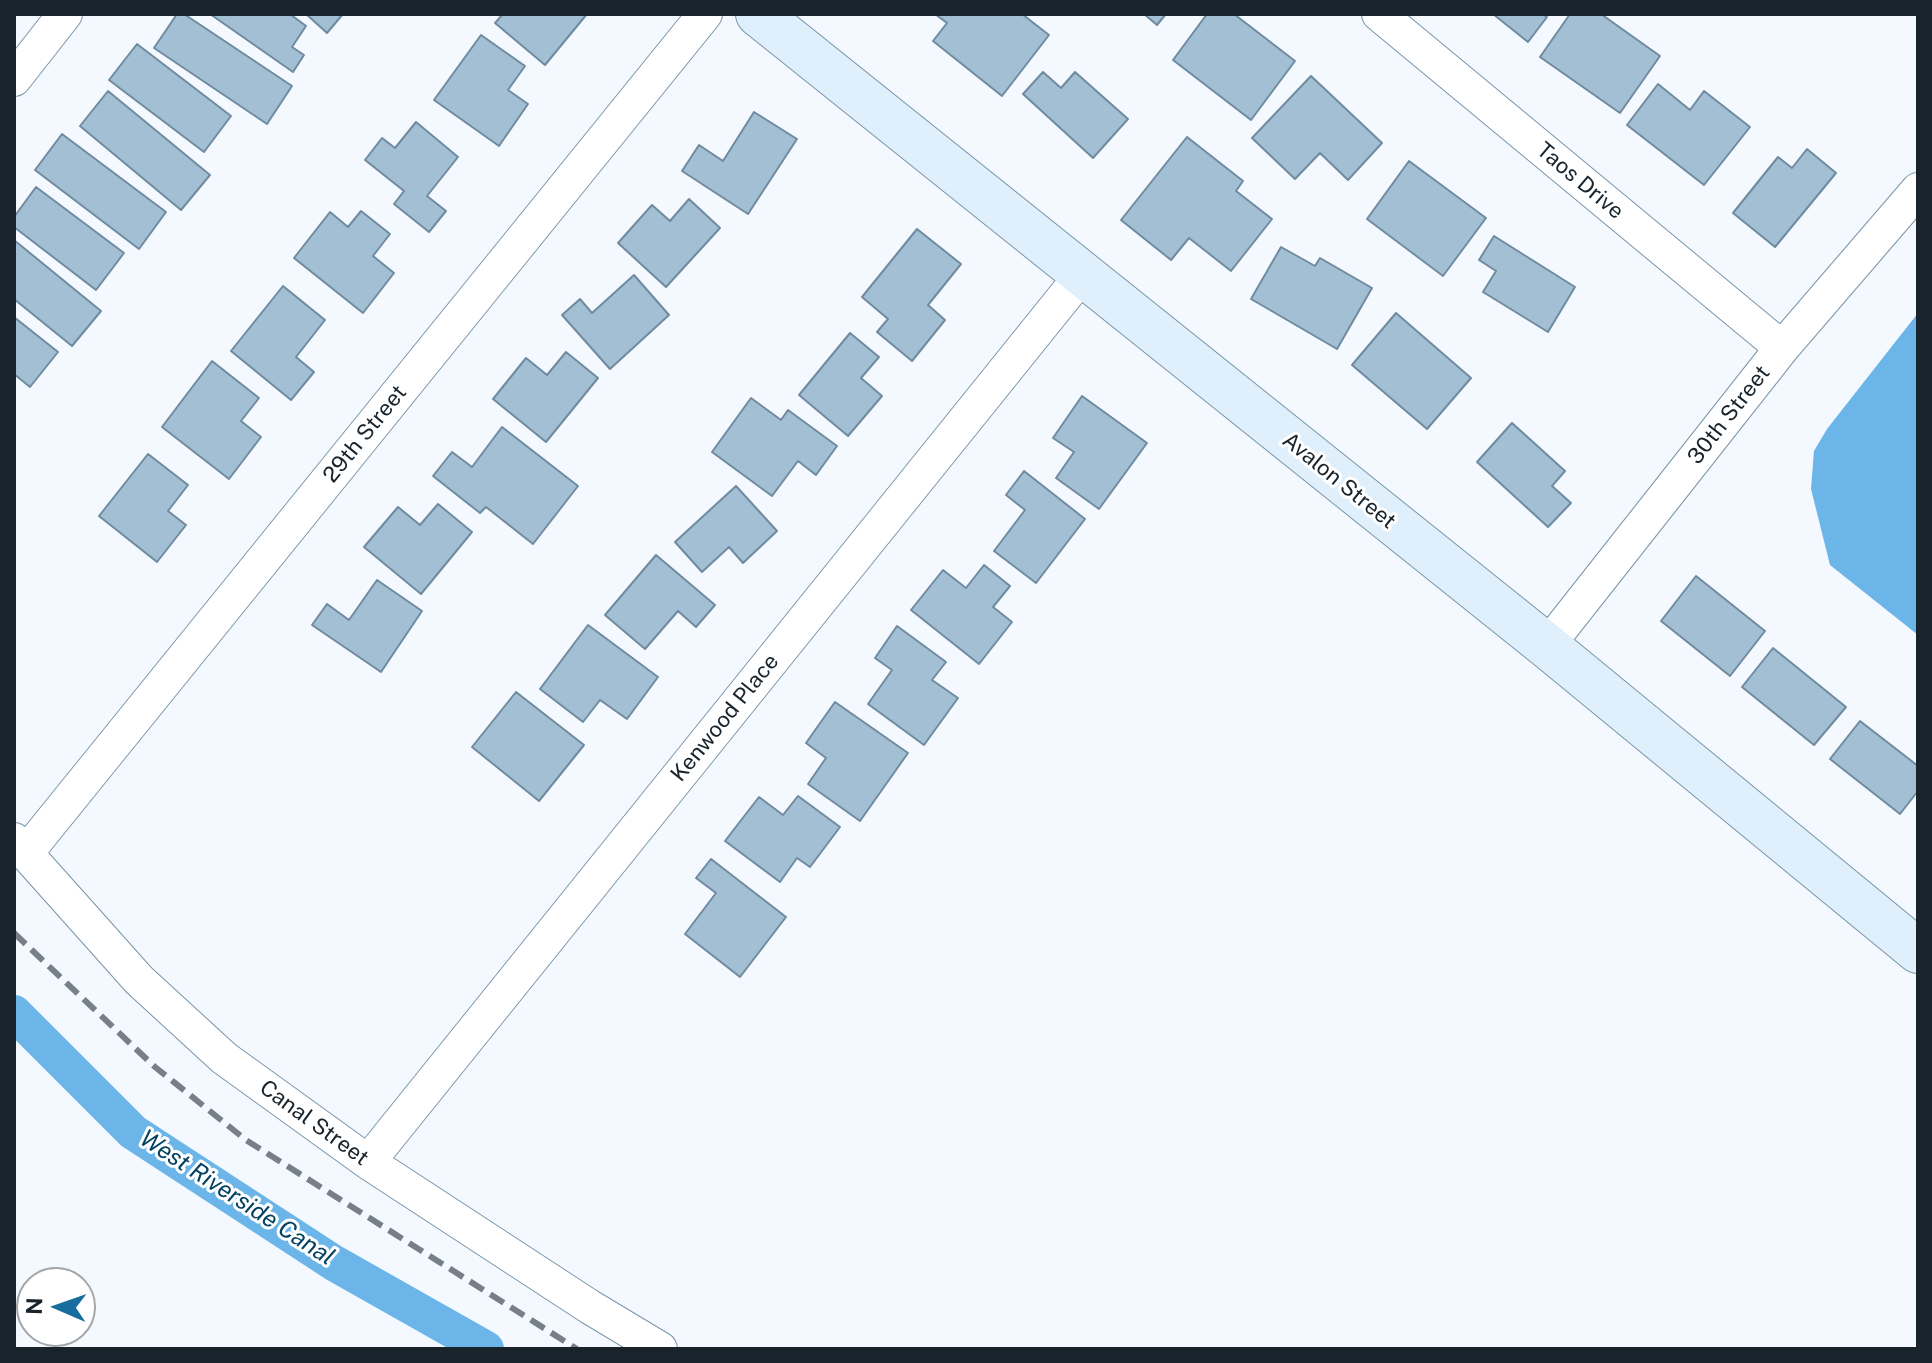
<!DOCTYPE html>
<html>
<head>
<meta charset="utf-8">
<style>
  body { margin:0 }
  #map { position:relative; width:1932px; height:1363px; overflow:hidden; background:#f3f9fe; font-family:"Public Sans",sans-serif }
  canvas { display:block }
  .frame { position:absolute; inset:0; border:16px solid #18232b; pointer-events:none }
  .north { position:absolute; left:16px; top:1267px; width:80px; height:80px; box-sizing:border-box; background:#fff; border:2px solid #a3a7aa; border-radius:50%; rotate:272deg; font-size:22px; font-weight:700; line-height:32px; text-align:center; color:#18232b }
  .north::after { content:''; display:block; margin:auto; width:28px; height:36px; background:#176d9d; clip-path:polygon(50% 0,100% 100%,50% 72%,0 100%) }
</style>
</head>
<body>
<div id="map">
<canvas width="1932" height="1363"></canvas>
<div class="frame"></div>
<div class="north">N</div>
</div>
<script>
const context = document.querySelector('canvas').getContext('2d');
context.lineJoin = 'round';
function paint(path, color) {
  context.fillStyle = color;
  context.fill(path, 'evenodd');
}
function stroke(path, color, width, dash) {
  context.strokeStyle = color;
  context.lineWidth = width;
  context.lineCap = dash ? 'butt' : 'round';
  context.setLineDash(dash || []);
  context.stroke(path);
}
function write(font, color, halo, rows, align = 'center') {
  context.font = font + ' "Public Sans",sans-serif';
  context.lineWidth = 6;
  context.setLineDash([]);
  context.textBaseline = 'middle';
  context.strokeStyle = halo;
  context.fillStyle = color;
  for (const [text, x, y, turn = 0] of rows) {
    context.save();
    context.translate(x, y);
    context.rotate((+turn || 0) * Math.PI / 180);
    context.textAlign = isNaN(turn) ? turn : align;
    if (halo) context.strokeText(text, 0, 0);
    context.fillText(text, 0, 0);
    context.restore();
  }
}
paint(new Path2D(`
  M1918,313V635L1830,565L1811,489L1814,451L1827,429Z`), '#6bb5e8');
stroke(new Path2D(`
  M14,1013L133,1132L334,1263L486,1349`), '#6bb5e8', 36);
const building = new Path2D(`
  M177,14H184L292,86L267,124L154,48Z
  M210,14H290L306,26L292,47L304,55L293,72Z
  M306,14H343L327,33Z
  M503,14H587L545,65L495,23Z
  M935,14H1022L1049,35L1002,96L933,41L947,23Z
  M1144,14H1166L1157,25Z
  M1207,14H1234L1295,61L1251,120L1173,60Z
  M1493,14H1542L1547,17L1528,42Z
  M1570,14H1601L1660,56L1620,113L1540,57Z
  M481,35L525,66L508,90L528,104L499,146L434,100Z
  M137,44L231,116L204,152L109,80Z
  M1043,72L1061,88L1075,72L1128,119L1093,158L1023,94Z
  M1311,76L1382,143L1348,180L1320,153L1295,179L1252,138Z
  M1658,84L1690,110L1704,91L1750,127L1704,185L1627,125Z
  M108,91L210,175L181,210L80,126Z
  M754,112L797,139L748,214L682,171L699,145L723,161Z
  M416,122L458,157L427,196L446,211L429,232L394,204L404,191L365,160L382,138L395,148Z
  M62,134L166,212L139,249L35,170Z
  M1187,137L1243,181L1236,191L1272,219L1231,271L1189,238L1171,260L1121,220Z
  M1807,149L1836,173L1775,247L1733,213L1778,157L1792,168Z
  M1409,161L1486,218L1443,276L1367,219Z
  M36,187L124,253L96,290L14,227V217Z
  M689,199L720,228L666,287L618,243L652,205L670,221Z
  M361,211L390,234L373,256L394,273L363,313L294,258L330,212L348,227Z
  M917,229L961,264L928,305L945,320L912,361L877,332L888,319L862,297Z
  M1494,236L1575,287L1548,332L1483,292L1496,271L1479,260Z
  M14,240L101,311L72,346L14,299Z
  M1281,247L1315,266L1320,258L1372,288L1337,349L1251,299Z
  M634,275L669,315L610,369L562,315L580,299L592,313Z
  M283,286L325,320L296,357L314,372L291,400L231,351Z
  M1396,313L1471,378L1427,429L1352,365Z
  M14,317L58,352L30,387L14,374Z
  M850,333L879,357L861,378L882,396L848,436L799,395Z
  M566,352L598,378L546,442L493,399L526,358L547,375Z
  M212,361L259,398L241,421L261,437L229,479L162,427Z
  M1082,396L1147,443L1099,509L1056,478L1074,452L1053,438Z
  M751,398L781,420L788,410L837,446L816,475L798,461L772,496L712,452Z
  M1512,423L1565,471L1552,486L1571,503L1548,527L1477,462Z
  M502,427L578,486L533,544L486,507L480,513L433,476L452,452L472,467Z
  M148,454L188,485L168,511L186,525L157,562L99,516Z
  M1024,471L1085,519L1036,583L994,551L1025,510L1006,495Z
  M736,486L777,531L743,563L729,547L702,572L675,542Z
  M438,504L472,532L421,594L364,547L398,507L420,525Z
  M656,555L715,605L696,627L678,611L645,649L605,615Z
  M984,565L1010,586L993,607L1012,622L979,664L911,610L943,570L966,588Z
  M1696,576L1765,631L1730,676L1661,621Z
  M377,580L422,611L381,672L312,625L327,604L349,620Z
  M588,625L658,677L627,719L600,700L583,722L540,689Z
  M897,626L946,662L932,680L958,698L924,745L868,704L892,670L875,658Z
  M1773,648L1846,707L1814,745L1742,687Z
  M516,692L584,745L539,801L472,747Z
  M835,702L908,753L860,821L808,784L826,758L806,743Z
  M1860,721L1918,766V791L1900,814L1830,759Z
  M798,796L840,827L810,867L797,858L780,882L725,841L759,797L783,815Z
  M711,859L786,917L740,977L685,934L716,893L696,878Z`);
paint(building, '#a3bfd4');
stroke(building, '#708b9f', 2);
const street = new Path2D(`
  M1379,14L1782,348
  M14,79L65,14
  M1547,646L1782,348L1918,190
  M14,840L139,980L224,1058L368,1162L590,1307L660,1349
  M26,853L705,14
  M368,1162L1082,275`);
const secondary = new Path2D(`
  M758,14L1547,646L1918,951`);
stroke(street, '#7995a9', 36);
stroke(secondary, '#7995a9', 46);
stroke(street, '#fff', 34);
stroke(secondary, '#dfeffb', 44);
stroke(new Path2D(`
  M14,933L155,1067L246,1140L577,1349`), '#778087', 6, [16, 8]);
write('22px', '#18232b', '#fff', [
  ["Taos Drive",1580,181,40],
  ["30th Street",1729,415,-52],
  ["29th Street",365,434,-51],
  ["Avalon Street",1339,481,39],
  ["Kenwood Place",725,718,-51],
  ["Canal Street",314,1123,36]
]);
write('italic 24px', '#034263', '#fff', [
  ["West Riverside Canal",237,1198,33]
]);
</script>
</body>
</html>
